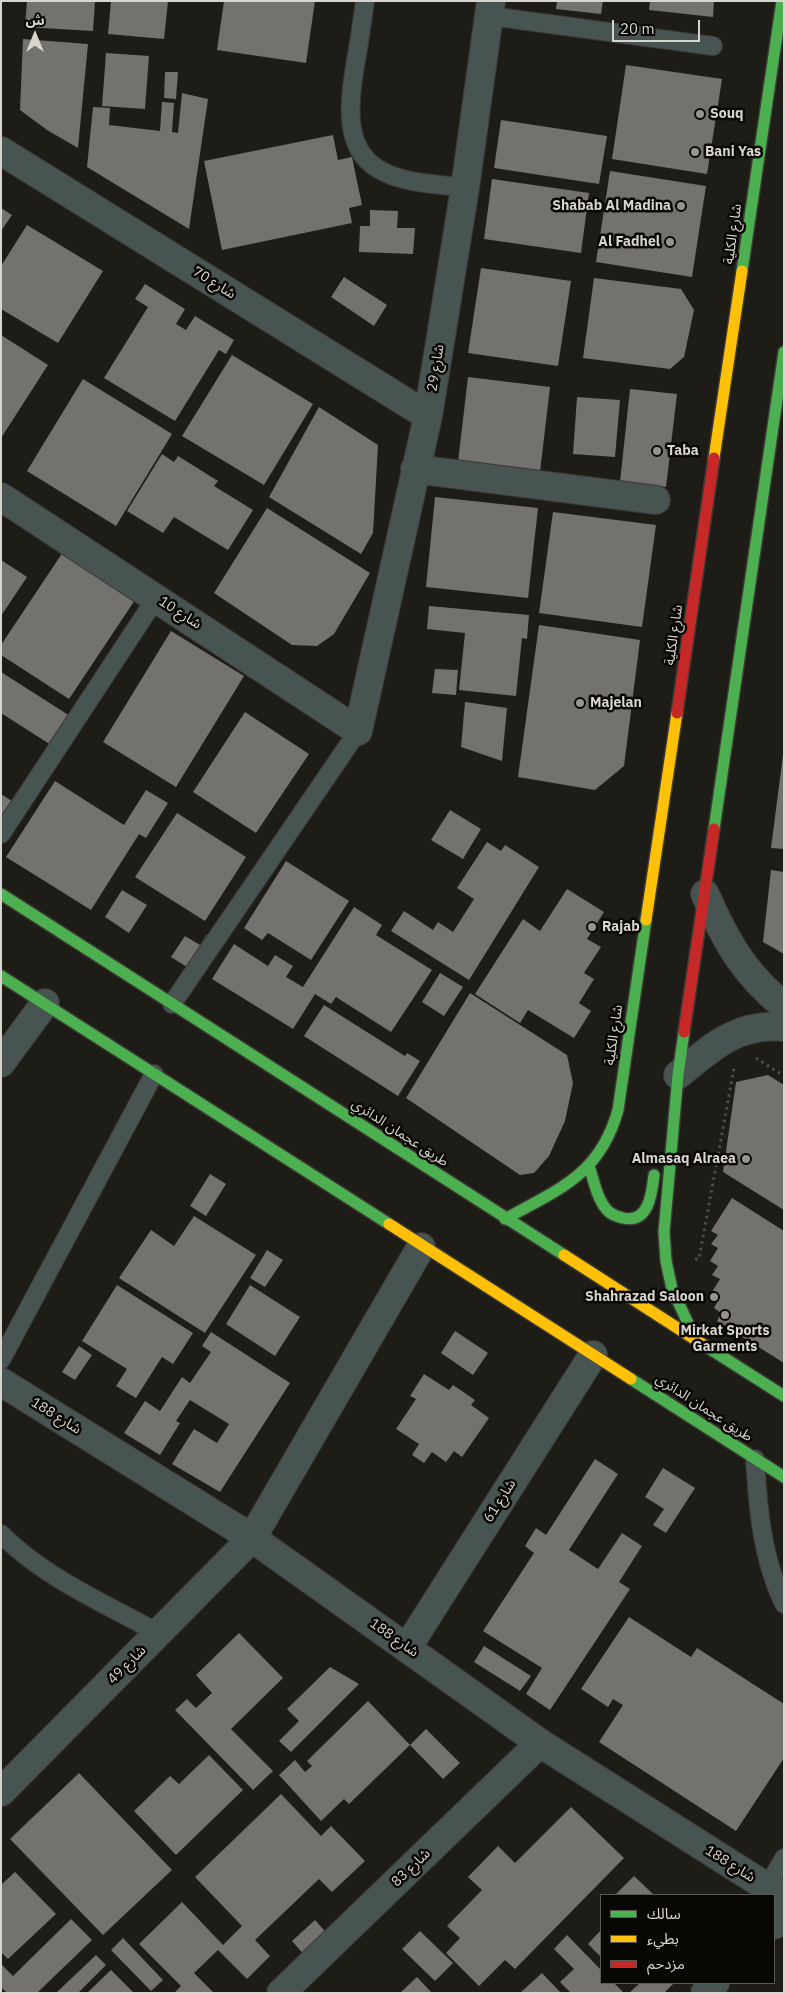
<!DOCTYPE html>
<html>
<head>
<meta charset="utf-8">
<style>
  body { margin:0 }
  #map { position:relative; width:785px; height:1994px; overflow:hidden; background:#1e1c17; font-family:"IBM Plex Sans","Noto Sans Arabic",sans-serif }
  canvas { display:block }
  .frame { position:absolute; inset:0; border:2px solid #d8d4ce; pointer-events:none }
  .legend { position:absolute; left:600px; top:1894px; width:175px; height:90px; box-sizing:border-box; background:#090704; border:1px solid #5c5955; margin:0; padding:6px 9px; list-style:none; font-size:15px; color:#d8d4ce }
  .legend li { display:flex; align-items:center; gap:10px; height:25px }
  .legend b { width:25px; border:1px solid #5c5955 }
  .north { position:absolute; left:10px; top:10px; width:50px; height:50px; -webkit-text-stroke:4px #090704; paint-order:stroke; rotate:0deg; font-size:14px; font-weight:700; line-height:20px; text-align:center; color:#d8d4ce }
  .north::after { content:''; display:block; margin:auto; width:18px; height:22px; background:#d8d4ce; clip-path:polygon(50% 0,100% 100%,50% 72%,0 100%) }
  .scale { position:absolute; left:612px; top:20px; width:88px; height:22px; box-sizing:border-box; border:2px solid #d8d4ce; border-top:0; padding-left:6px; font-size:15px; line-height:18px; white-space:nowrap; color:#d8d4ce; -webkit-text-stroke:4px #090704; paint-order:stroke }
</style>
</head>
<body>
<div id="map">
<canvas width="785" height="1994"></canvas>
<div class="frame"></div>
<ul class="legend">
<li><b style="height:6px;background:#4caf50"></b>سالك</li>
<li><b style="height:6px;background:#ffc107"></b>بطيء</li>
<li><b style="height:6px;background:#c62828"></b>مزدحم</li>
</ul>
<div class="north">ش</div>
<div class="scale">20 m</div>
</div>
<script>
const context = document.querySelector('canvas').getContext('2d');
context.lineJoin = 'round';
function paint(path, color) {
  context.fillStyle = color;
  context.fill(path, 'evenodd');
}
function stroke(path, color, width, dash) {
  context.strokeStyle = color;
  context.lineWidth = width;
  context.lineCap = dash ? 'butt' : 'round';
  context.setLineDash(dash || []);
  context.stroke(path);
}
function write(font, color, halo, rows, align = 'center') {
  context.font = font + ' "IBM Plex Sans","Noto Sans Arabic",sans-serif';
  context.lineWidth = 5;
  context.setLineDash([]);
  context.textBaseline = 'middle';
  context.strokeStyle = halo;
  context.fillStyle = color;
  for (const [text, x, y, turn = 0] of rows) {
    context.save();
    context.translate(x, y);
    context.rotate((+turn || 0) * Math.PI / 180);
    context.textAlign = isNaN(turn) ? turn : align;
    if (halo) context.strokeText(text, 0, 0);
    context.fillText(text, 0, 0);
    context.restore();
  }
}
paint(new Path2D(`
  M27,1H95L93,31L25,27Z
  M111,1H168L164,39L108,34Z
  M224,1H315L306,63L217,50Z
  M557,1H603L601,14L556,9Z
  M650,1H714L713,17L649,10Z
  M23,39L88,44L78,148L47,130L20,110Z
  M106,53L149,56L145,109L102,106Z
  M626,65L722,79L707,174L612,159Z
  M165,72H178L176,99L164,98Z
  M182,93L208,99L189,229L87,167L93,107L110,108L109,125L160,131L162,102L174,103L172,132L178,133Z
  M501,120L607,136L599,184L494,168Z
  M333,135L338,160L352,157L362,205L349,208L352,223L222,250L204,161Z
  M610,171L706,186L692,277L596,262Z
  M492,179L589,193L581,253L484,239Z
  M1,208L12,215L1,231Z
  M370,210L398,211L397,228H415L413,254L359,252L360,226H370Z
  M27,225L103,271L58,343L1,309V266Z
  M481,268L571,281L558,366L468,353Z
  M344,277L387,305L374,326L331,297Z
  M594,278L681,289L694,310L684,357L670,369L583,358Z
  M145,284L185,309L176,324L186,330L195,316L234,340L226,354L219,350L175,421L104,378L148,307L135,299Z
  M1,335L48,365L1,438Z
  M232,355L313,404L264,485L182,436Z
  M468,377L550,387L540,472L458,462Z
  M83,379L172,434L116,526L27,471Z
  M630,389L677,394L666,487L620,482Z
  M577,397L620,400L615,457L573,454Z
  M319,407L378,445L373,533L361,554L269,497Z
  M162,454L174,462L178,456L218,481L214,486L253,510L228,550L174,517L163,533L127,511Z
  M435,497L538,508L528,598L426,587Z
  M267,508L370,573L334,634L317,646L292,645L214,593Z
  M553,512L656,525L642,627L539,613Z
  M67,546L139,594L69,699L1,655V645Z
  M1,560L27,577L1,616Z
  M429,606L529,615L527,639L522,638L516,696L459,690L465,633L427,629Z
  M539,625L640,640L624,766L595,790L518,777Z
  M171,631L244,676L176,787L103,742Z
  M435,669L458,670L456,695L432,693Z
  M1,672L70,716L51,745L1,713Z
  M465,702L507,708L502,761L461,747Z
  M245,712L309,754L256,833L193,792Z
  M783,755H784V849L771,848Z
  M55,781L124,825L146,790L168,803L146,838L139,834L91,910L6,857Z
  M1,794L15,803L1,823Z
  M450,810L481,829L463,859L431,840Z
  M177,813L246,857L205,921L135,877Z
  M487,842L501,851L505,845L539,867L469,980L391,931L404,911L433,930L438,922L453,932L474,899L457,888Z
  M286,861L349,901L311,960L268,933L262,940L244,928Z
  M771,870L784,872V954L763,942Z
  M567,889L604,912L587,939L601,947L584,973L594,979L579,1003L591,1011L574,1038L528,1010L520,1023L475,994L523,919L540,931Z
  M122,890L147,905L129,933L105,917Z
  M354,907L382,925L376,935L432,970L391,1032L336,997L331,1004L315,994L293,1029L212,979L234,944L268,966L275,955L293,966L286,977L303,987Z
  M207,934L216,940L195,972L171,957L185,936L200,945Z
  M440,973L463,987L444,1016L422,1002Z
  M470,993L567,1055L573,1083L565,1121L549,1156L534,1173L520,1175L406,1098Z
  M324,1005L405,1056L407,1053L420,1061L398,1096L304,1036Z
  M768,1075L784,1085V1210L723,1172L736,1082Z
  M210,1174L226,1184L206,1216L190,1206Z
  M732,1198L784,1231V1363L717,1321L721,1313L714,1308L720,1297L712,1292L720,1279L712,1275L718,1266L710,1261L718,1248L711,1244L718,1235L711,1231Z
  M194,1216L256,1255L205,1333L119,1278L151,1230L174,1246Z
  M267,1250L283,1260L265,1287L250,1278Z
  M117,1285L193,1333L173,1364L162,1357L136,1398L116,1386L127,1369L82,1341Z
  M250,1285L300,1317L275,1356L226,1324Z
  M455,1331L488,1353L473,1375L441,1353Z
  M211,1332L290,1383L220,1492L172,1464L194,1429L217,1443L229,1424L190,1400L176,1421L180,1423L160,1455L124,1433L145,1401L160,1411L182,1377L190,1383L211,1352L202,1346Z
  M79,1346L92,1355L75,1380L62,1372Z
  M424,1374L449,1390L453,1385L475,1400L471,1405L489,1418L462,1457L454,1451L446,1462L432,1452L424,1463L412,1455L419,1444L396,1429L416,1399L410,1396Z
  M595,1459L618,1474L569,1550L598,1569L622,1533L642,1546L619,1582L630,1589L550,1710L526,1694L542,1668L483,1631L534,1553L525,1546L536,1528L546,1535Z
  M663,1468L695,1488L666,1533L653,1525L664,1509L645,1497Z
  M629,1617L691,1657L697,1648L784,1704V1758L736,1831L599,1742L623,1705L613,1699L608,1707L581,1689Z
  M239,1633L283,1678L231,1729L273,1771L253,1790L175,1710L187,1699L196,1708L212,1693L196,1675Z
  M484,1646L531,1676L520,1691L474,1662Z
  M330,1667L359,1684L291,1752L279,1741L299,1721L287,1709Z
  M368,1701L410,1745L349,1804L344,1799L321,1821L279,1775L295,1760L305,1772L312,1766L307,1761Z
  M426,1729L460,1763L443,1779L410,1745Z
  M209,1755L243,1790L176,1855L134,1811L170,1776L179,1784Z
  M79,1773L172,1870L103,1935L10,1839Z
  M281,1794L321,1836L331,1826L365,1861L332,1892L319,1879L255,1940L270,1956L247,1979L218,1950L194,1973L214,1993H174L181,1986L139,1944L182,1902L223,1945L242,1926L195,1877Z
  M571,1807L624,1858L515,1969L505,1960L479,1986L446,1953L460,1938L447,1926L482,1890L468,1877L498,1846L515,1863Z
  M15,1872L56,1914L8,1959L1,1952V1885Z
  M634,1876L654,1895H615Z
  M71,1919L92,1940L37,1993H7L1,1987V1964L13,1976Z
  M315,1920L330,1937L307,1958L292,1941Z
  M601,1930V1957L588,1944Z
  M420,1931L453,1963L435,1981L402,1949Z
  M567,1935L601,1970V1983H614L624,1993H571L560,1982L574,1969L554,1949Z
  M123,1938L163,1980L151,1991L111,1950Z
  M96,1955L106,1965L78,1993H56Z
  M111,1970L134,1993H87Z
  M542,1973L561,1993H520Z
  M417,1977L432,1993H400Z
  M640,1983H674L664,1993H629Z`), '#74726e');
const lane = new Path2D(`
  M365,1C362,23 359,44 355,66C349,105 342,154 386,173C409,184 440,184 465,188
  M490,16L713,46
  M1,834L156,598
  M172,1004L358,731
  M1,1360L154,1074
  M755,1459C758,1509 762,1558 784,1604
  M1,1534C45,1578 104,1603 158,1633
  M767,1887L784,1858`);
const street = new Path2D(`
  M1,151L428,416
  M415,469L656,500
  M1,497L358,731L428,416L465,188L491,1
  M705,894C726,941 743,973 784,1006
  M1,1063L45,1003
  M678,1075C712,1047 737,1023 784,1027
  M1,1382L252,1538L540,1743L784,1898
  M407,1648L593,1355
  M1,1792L252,1538L421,1247
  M774,1925L784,1915
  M281,1993L540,1743
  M705,1993L715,1983`);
const fast = new Path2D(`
  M742,271L782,1
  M714,829L784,352
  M1,894L564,1255
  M1,976L389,1224
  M684,1032L678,1075L664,1232L666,1261L672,1289L696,1340
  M589,1166C594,1180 597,1201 609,1212C613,1215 618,1217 623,1218C649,1224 652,1193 654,1175
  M505,1219C559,1189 600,1175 618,1110L646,920
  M707,1347L784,1396
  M631,1379L784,1477`);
const slow = new Path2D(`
  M714,458L742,271
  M646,920L677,713
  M389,1224L631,1379
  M564,1255L707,1347`);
const jam = new Path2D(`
  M677,713L714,458
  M684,1032L714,829`);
stroke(lane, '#3b3935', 20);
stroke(street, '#3b3935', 30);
stroke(fast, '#3b3935', 14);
stroke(slow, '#3b3935', 14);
stroke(jam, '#3b3935', 14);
stroke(new Path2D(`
  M756,1058L784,1076
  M695,1259H699L734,1068`), '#48514d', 3, [2.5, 4]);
stroke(lane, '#475451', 18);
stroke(street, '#475451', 28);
stroke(fast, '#4caf50', 11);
stroke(slow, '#ffc107', 11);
stroke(jam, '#c62828', 11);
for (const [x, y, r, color] of [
  [700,114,5,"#97948e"],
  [695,152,5,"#97948e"],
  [681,206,5,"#97948e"],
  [670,242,5,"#97948e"],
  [657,451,5,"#97948e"],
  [580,703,5,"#97948e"],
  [592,927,5,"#97948e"],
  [746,1159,5,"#97948e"],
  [714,1297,5,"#97948e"],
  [725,1315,5,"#97948e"]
]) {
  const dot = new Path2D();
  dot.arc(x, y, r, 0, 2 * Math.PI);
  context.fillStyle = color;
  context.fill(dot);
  stroke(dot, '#090704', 2);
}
write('bold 14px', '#d8d4ce', '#090704', [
  ["Souq",710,114],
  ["Bani Yas",705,152],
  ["Shabab Al Madina",671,206,"right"],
  ["Al Fadhel",660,242,"right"],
  ["Taba",667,451],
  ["Majelan",590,703],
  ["Rajab",602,927],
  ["Almasaq Alraea",736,1159,"right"],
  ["Shahrazad Saloon",704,1297,"right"],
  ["Mirkat Sports",725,1331,"center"],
  ["Garments",725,1347,"center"]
], 'left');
write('14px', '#d8d4ce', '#090704', [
  ["شارع الكلية",733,234,-82],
  ["شارع 70",214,283,32],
  ["شارع 29",436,368,-81],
  ["شارع 10",180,613,33],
  ["شارع الكلية",674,635,-82],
  ["شارع الكلية",614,1035,-82],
  ["طريق عجمان الدائري",400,1133,33],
  ["طريق عجمان الدائري",704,1408,33],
  ["شارع 188",56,1416,32],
  ["شارع 61",500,1501,-58],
  ["شارع 188",394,1638,35],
  ["شارع 49",127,1665,-45],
  ["شارع 188",730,1864,32],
  ["شارع 83",411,1868,-44]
]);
</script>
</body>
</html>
